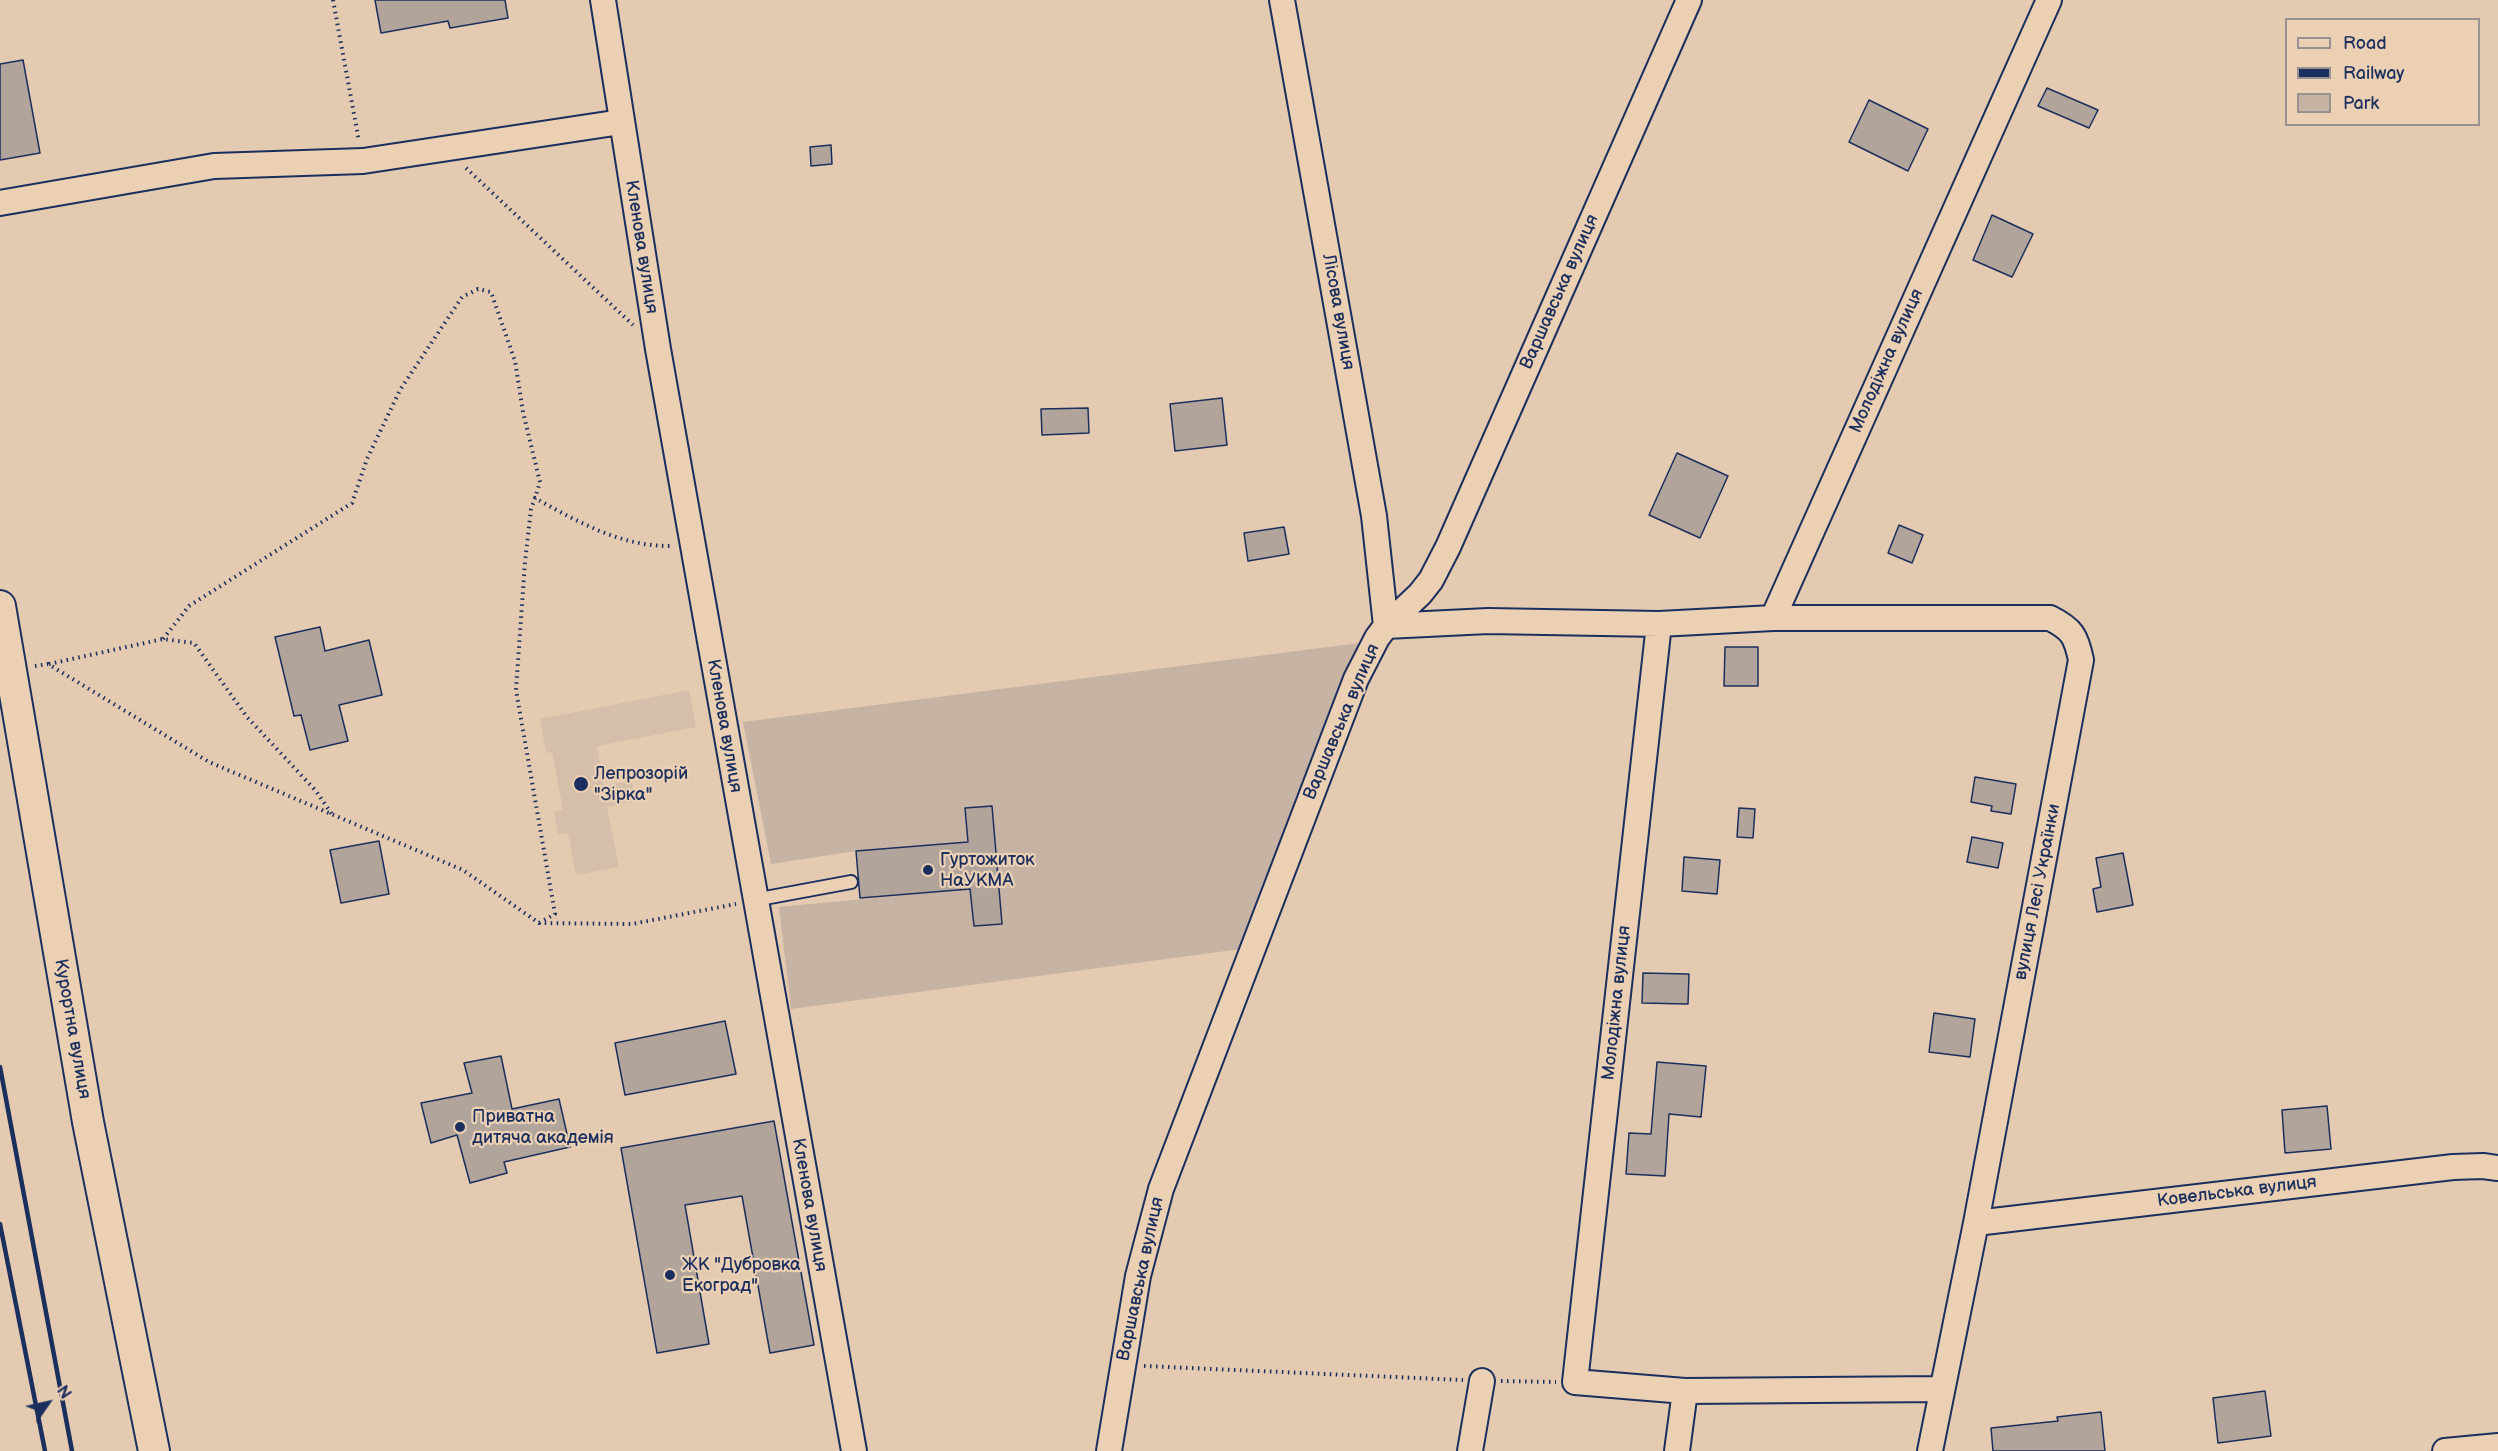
<!DOCTYPE html>
<html>
<head>
<meta charset="utf-8">
<style>
  body { margin:0 }
  #map { position:relative; width:2498px; height:1451px; overflow:hidden; background:#e4cab0; font-family:"Balsamiq Sans",sans-serif }
  canvas { display:block }
  .legend { position:absolute; left:2285px; top:18px; width:195px; height:108px; box-sizing:border-box; background:#ecd0b3; border:2px solid #989091; margin:0; padding:8px 10px; list-style:none; font-size:18px; color:#1b2f5e }
  .legend li { display:flex; align-items:center; gap:12px; height:30px }
  .legend b { width:30px; border:2px solid #989091 }
  .north { position:absolute; left:18px; top:1373px; width:60px; height:60px; -webkit-text-stroke:4px #ecd0b3; paint-order:stroke; rotate:56deg; font-size:16px; font-weight:700; line-height:24px; text-align:center; color:#1b2f5e }
  .north::after { content:''; display:block; margin:auto; width:21px; height:27px; background:#1b2f5e; clip-path:polygon(50% 0,100% 100%,50% 72%,0 100%) }
</style>
</head>
<body>
<div id="map">
<canvas width="2498" height="1451"></canvas>
<ul class="legend">
<li><b style="height:8px;background:#ecd0b3"></b>Road</li>
<li><b style="height:8px;background:#1b2f5e"></b>Railway</li>
<li><b style="height:16px;background:#c6b3a4"></b>Park</li>
</ul>
<div class="north">N</div>
</div>
<script>
const context = document.querySelector('canvas').getContext('2d');
context.lineJoin = 'round';
function paint(path, color) {
  context.fillStyle = color;
  context.fill(path, 'evenodd');
}
function stroke(path, color, width, dash) {
  context.strokeStyle = color;
  context.lineWidth = width;
  context.lineCap = dash ? 'butt' : 'round';
  context.setLineDash(dash || []);
  context.stroke(path);
}
function write(font, color, halo, rows, align = 'center') {
  context.font = font + ' "Balsamiq Sans",sans-serif';
  context.lineWidth = 4.5;
  context.setLineDash([]);
  context.textBaseline = 'middle';
  context.strokeStyle = halo;
  context.fillStyle = color;
  for (const [text, x, y, turn = 0] of rows) {
    context.save();
    context.translate(x, y);
    context.rotate((+turn || 0) * Math.PI / 180);
    context.textAlign = isNaN(turn) ? turn : align;
    if (halo) context.strokeText(text, 0, 0);
    context.fillText(text, 0, 0);
    context.restore();
  }
}
paint(new Path2D(`
  M689,690L696,727L597,746L604,786L632,781L636,801L607,807L619,867L576,875L568,833L558,834L554,812L563,810L552,752L546,753L540,719Z`), '#d5bfaa');
paint(new Path2D(`
  M1367,642L1241,949L791,1009L779,907L970,889L974,926L1002,924L992,806L965,808L968,842L856,851L771,864L743,722Z`), '#c6b3a4');
const building = new Path2D(`
  M375,0H505L508,18L450,28L448,21L381,33Z
  M23,60L40,153L0,160V64Z
  M2047,88L2098,110L2089,128L2038,106Z
  M1869,100L1928,129L1908,171L1849,142Z
  M831,145L832,164L811,166L810,147Z
  M1992,215L2033,234L2012,277L1973,260Z
  M1222,398L1227,445L1175,451L1170,404Z
  M1088,408L1089,433L1042,435L1041,409Z
  M1677,453L1728,476L1700,538L1649,515Z
  M1899,525L1923,535L1912,563L1888,553Z
  M1284,527L1289,554L1248,561L1244,533Z
  M320,627L325,651L369,640L382,695L339,705L348,741L310,750L301,715L294,716L275,637Z
  M1725,647H1758V686H1724Z
  M1975,777L2016,784L2011,814L1991,811L1992,806L1971,802Z
  M992,806L1002,924L974,926L970,889L860,898L856,851L968,842L965,808Z
  M1739,808L1755,809L1753,838L1737,837Z
  M1972,837L2003,843L1998,868L1967,862Z
  M379,841L389,894L341,903L330,850Z
  M2123,853L2133,905L2097,912L2093,889L2101,887L2096,858Z
  M1684,857L1720,860L1717,894L1682,891Z
  M1643,973L1689,974L1688,1004L1642,1003Z
  M1934,1013L1975,1019L1970,1057L1929,1052Z
  M725,1021L736,1074L625,1095L615,1043Z
  M501,1056L512,1109L559,1099L570,1147L504,1162L507,1173L470,1183L457,1135L431,1143L421,1103L472,1093L464,1063Z
  M1657,1062L1706,1066L1701,1117L1669,1114L1665,1176L1626,1174L1629,1133L1651,1134Z
  M2327,1106L2331,1149L2285,1153L2282,1110Z
  M774,1121L814,1345L770,1353L742,1196L685,1205L709,1344L657,1353L621,1148Z
  M2265,1391L2271,1436L2218,1443L2213,1398Z
  M2101,1412L2105,1451H1993L1991,1428L2058,1421L2057,1417Z`);
paint(building, '#b1a49b');
stroke(building, '#1b2f5e', 1.5);
const service = new Path2D(`
  M754,900L851,882`);
const minor = new Path2D(`
  M603,0L658,349L854,1451
  M1282,0L1374,516L1386,626L1488,621L1659,624L1773,618L2049,0
  M0,203L214,166L363,161L621,122
  M1773,618H2050C2072,629 2076,636 2081,660L1976,1223L1930,1451
  M1659,624L1575,1382L1685,1391L1942,1389
  M1976,1223L2453,1167L2483,1166L2498,1168
  M1109,1451L1138,1276L1161,1189L1356,679L1377,638L1386,626L1420,594L1431,580L1448,547L1689,0
  M1470,1451L1482,1381
  M1677,1451L1685,1391
  M2445,1451L2498,1446`);
const tertiary = new Path2D(`
  M0,606L88,1122L154,1451`);
stroke(service, '#1b2f5e', 16);
stroke(minor, '#1b2f5e', 28);
stroke(tertiary, '#1b2f5e', 34);
stroke(new Path2D(`
  M333,0L359,141
  M466,168L633,325
  M163,639L189,606L352,503L367,459L400,390L462,297L478,289L491,292L515,361L523,412L540,482L535,498
  M49,664L163,639L194,643L247,717L316,791L333,816
  M35,666L48,664L209,762L463,870L539,923L632,924L736,904
  M539,923L555,914L516,690L525,562L531,509L535,498C578,522 622,547 672,546
  M1144,1366L1463,1380
  M1501,1381L1556,1382`), '#1b2f5e', 4, [1.5, 4.5]);
stroke(service, '#ecd0b3', 12);
stroke(minor, '#ecd0b3', 24);
stroke(tertiary, '#ecd0b3', 30);
stroke(new Path2D(`
  M0,1067L72,1451
  M0,1224L45,1451`), '#1b2f5e', 4.5);
for (const [x, y, r, color] of [
  [581,784,8,"#1b2f5e"],
  [928,870,6,"#1b2f5e"],
  [460,1127,6,"#1b2f5e"],
  [670,1275,6,"#1b2f5e"]
]) {
  const dot = new Path2D();
  dot.arc(x, y, r, 0, 2 * Math.PI);
  context.fillStyle = color;
  context.fill(dot);
  stroke(dot, '#ecd0b3', 2);
}
write('18px', '#1b2f5e', '#ecd0b3', [
  ["Кленова вулиця",641,247,81],
  ["Варшавська вулиця",1560,292,-66],
  ["Лісова вулиця",1338,312,80],
  ["Молодіжна вулиця",1887,361,-66],
  ["Варшавська вулиця",1342,722,-67],
  ["Кленова вулиця",724,726,80],
  ["вулиця Лесі Українки",2038,892,-79],
  ["Молодіжна вулиця",1617,1003,-84],
  ["Курортна вулиця",72,1029,80],
  ["Ковельська вулиця",2237,1192,-7],
  ["Кленова вулиця",809,1205,80],
  ["Варшавська вулиця",1141,1279,-78]
]);
write('18px', '#1b2f5e', '#ecd0b3', [
  ["Лепрозорій",594,774],
  ["\"Зірка\"",594,795],
  ["Гуртожиток",940,860],
  ["НаУКМА",940,881],
  ["Приватна",472,1117],
  ["дитяча академiя",472,1138],
  ["ЖК \"Дубровка",682,1265],
  ["Екоград\"",682,1286]
], 'left');
</script>
</body>
</html>
